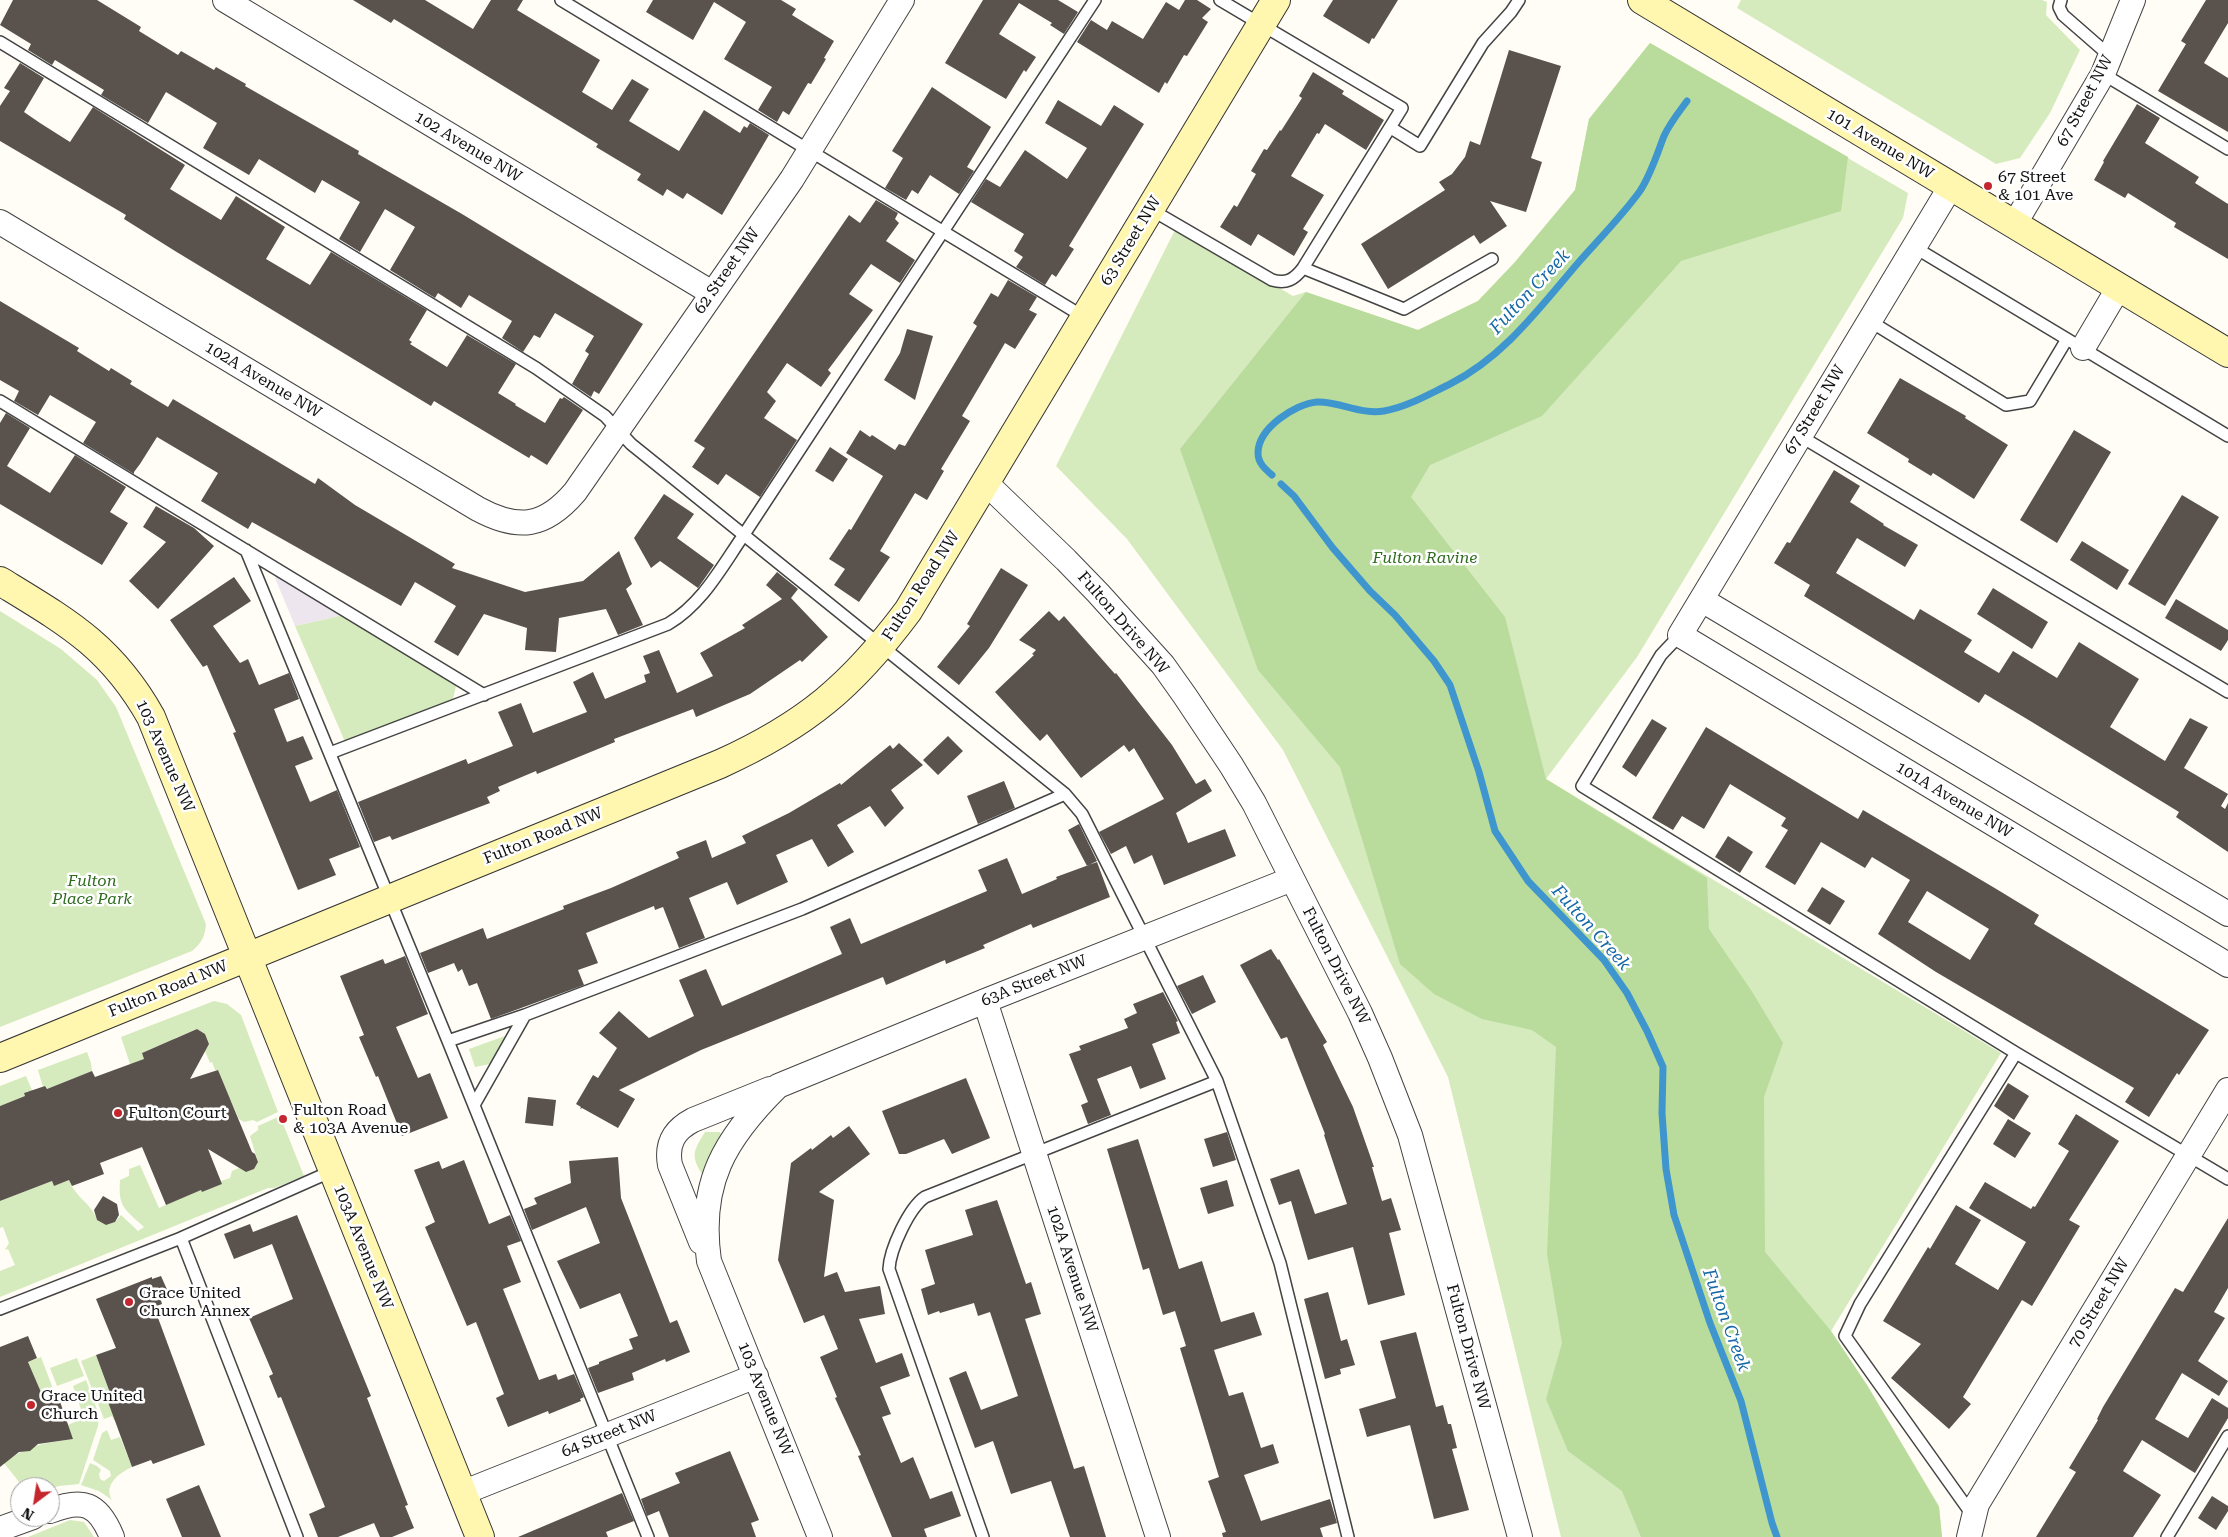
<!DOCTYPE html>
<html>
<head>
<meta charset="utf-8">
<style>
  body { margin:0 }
  #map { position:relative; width:2228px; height:1537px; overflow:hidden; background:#fffdf5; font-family:"Roboto Serif",serif }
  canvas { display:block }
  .north { position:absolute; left:10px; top:1477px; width:50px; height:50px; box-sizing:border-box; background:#fff; border:1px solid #a0a0a0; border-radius:50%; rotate:211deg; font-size:14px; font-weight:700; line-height:20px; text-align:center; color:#111 }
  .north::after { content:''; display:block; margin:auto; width:18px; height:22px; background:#c4262e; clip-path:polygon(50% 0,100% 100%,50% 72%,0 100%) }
</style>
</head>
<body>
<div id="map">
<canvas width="2228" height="1537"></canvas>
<div class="north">N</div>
</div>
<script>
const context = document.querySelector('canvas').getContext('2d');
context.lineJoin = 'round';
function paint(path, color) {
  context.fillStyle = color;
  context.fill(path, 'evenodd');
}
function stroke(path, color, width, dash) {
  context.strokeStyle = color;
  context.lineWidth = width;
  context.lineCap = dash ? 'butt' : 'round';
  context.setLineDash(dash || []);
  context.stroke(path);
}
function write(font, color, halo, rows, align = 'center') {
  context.font = font + ' "Roboto Serif",serif';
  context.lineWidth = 5;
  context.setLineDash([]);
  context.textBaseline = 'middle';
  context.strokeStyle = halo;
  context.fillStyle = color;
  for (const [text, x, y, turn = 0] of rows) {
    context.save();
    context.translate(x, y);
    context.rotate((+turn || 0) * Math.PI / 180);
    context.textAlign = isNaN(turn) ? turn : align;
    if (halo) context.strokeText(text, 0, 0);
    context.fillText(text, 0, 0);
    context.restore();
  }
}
paint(new Path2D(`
  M278,574L344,615L295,626L275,578Z`), '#eee6ef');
paint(new Path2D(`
  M1741,0H2042L2047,2L2046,15L2080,50L2050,113L2020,158L1996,164L1737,8Z
  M1650,43L1908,193L1903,218L1637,657L1546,779L2001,1053L1831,1331L1867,1385L1939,1506L1942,1537H1561L1448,1077L1283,750L1127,539L1056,466L1176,228L1293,296L1306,292L1418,330L1478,301L1515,262L1575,190L1589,119Z
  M0,611L61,649L97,680L116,707L206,924C205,936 202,943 192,951L0,1027Z
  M344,615L457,682L451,708L346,744L295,626Z
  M214,1001L227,1004L241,1015L278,1112L257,1122L253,1120L244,1122L239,1119L231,1101L228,1103L218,1070H215L212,1062L210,1063L205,1051L209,1044L205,1034L197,1029L175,1038L177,1044L158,1046L142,1053L145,1061L131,1067L121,1037Z
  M516,1032L500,1062L475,1067L469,1049Z
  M87,1052L91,1063L92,1071L47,1089L45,1086L43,1087L38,1070Z
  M26,1076L34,1095L28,1091L24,1093L25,1096L0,1106V1086Z
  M280,1116L304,1176L274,1188H268L0,1297V1271L15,1265L8,1249L5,1250L9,1243L3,1227L0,1228V1201L52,1181L54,1186L69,1180C75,1197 92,1204 97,1220L106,1225L115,1222L121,1215L138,1231L144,1227C125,1209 118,1208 120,1180L129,1176V1169L140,1165L159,1208L201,1189L202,1192L222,1184L221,1181L230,1178L232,1171L239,1168L246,1172L254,1169L258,1162L250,1136L258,1130V1126Z
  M705,1132H720L723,1140L708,1175L702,1174C690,1155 694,1150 705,1132Z
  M96,1355L119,1418L114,1420L112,1416L104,1419L81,1361Z
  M41,1357L52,1386L48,1394L43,1396L28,1362Z
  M77,1358L84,1376L57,1386L50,1368Z
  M86,1380L99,1415L98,1426L79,1484L59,1486L50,1489V1487H23L4,1463C27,1445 45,1443 73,1439L68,1425L84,1418L73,1386Z
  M107,1430L111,1440L120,1437L132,1467C119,1473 103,1485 112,1500L99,1491L81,1485L90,1463L97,1466L101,1470L99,1474L100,1479L104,1481L111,1476L110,1471L93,1460L102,1433Z
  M70,1520L84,1522L94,1537H28Z`), '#d5ebbd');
paint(new Path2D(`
  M1650,43L1848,157L1841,211L1681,261L1542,416L1430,465L1411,497L1505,617L1546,779L1707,878L1709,929L1751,990L1783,1043L1764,1097L1765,1252L1831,1331L1867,1385L1939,1507L1942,1537H1641L1622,1491L1568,1451L1546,1399L1562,1343L1547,1254L1556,1047L1532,1030L1482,1019L1434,994L1400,964L1340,767L1258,670L1180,449L1306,292L1418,330L1478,301L1515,262L1575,190L1589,119Z`), '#b9dc9c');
stroke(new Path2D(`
  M1272,475C1265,469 1258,463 1258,453C1258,428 1295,404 1317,402C1339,401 1361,415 1384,411C1407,407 1429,394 1450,384C1504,357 1540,307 1578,263C1599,239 1622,216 1640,191C1651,174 1657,154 1664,136C1670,123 1679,112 1687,101
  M1281,484L1294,496L1332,547L1370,591L1395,615L1434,661L1450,685L1479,772L1495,831L1528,881L1604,960L1627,993L1647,1031L1663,1067L1662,1113L1666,1169L1674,1215L1710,1323L1741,1401L1772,1523L1777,1537`), '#3f96cf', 7);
paint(new Path2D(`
  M13,0H97L141,27L139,31L178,55L181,51L214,70L216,67L246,84L245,86L359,151L358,154L462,214L643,324L599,394L594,391L591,397L572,384L589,354L585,351L594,336L555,313L540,338L534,335L523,352L502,338L512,321L469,295L461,308L438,293L435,298L390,270L415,227L385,209L360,252L339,239L360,202L322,180L315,193L259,159L249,175L203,148L217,123L166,92L148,123L101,95L104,90L55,60L52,65L28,50L31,44L0,25Z
  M353,0H425L473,29L491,0H523L517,10L600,60L582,92L612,110L632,79L649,89L629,121L679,151L704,110L740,133L744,126L747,128L750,123L769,135L722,215L687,193L683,199L667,189L663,196L637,180L641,174L596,147L598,144L394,19L391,23Z
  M653,0H781L796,9L792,15L834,41L824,58L826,59L811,84L808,83L789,115L783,111L777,122L758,110L772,87L724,59L746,22L714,2L693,40L646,12Z
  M983,0H1058L1078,12L1064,34L1050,25L1052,23L1019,3L999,34L1036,57L1026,72L1024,70L1006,99L945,63Z
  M1185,0H1197L1211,9L1202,18L1208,22L1187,56L1184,55L1167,84L1165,82L1159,93L1077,42L1091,20L1107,30L1112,21L1143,39L1166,2L1179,10Z
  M1333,0H1398L1374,39L1372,38L1369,44L1323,16Z
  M2206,0H2228V23L2204,63L2228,78V132L2158,91L2186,44L2181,41Z
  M1509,50L1561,66L1531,158L1542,162L1526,212L1490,201L1507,226L1480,244L1474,235L1388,289L1361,244L1445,190L1439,182L1452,174L1465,157L1470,141L1480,145Z
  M20,63L44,78L24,112L40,123L70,142L93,107L185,165L170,189L221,220L236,196L285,227L266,259L310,285L331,252L427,310L409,340L412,342L410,344L447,367L467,335L516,364L498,393L516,404L515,405L545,423L560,398L562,399L564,397L583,410L547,465L531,455L529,458L434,401L431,406L175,251L124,219L126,215L0,141V106L10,91L4,88Z
  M1313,72L1344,91L1342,94L1384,120L1366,150L1325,124L1319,134L1317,133L1291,176L1324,195L1303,229L1308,232L1294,256L1258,234L1251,246L1220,227L1234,205L1237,207L1256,174L1251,171L1264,149L1267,150L1280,130L1281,131L1302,98L1299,96Z
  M932,87L991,127L967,167L974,171L959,194L930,175L918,194L912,190L906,200L885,188L903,158L892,151Z
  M1058,100L1101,126L1114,105L1144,124L1069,246L1074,249L1056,277L1052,274L1045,285L1016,267L1023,257L1014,251L1024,234L971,202L986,179L1000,187L1025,150L1067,179L1087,148L1045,123Z
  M2137,104L2160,118L2145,143L2199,177L2195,183L2228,204V259L2174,227L2176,223L2128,193L2125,198L2094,180L2104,162L2103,161Z
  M876,200L898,213L895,219L899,223L886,241L915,260L900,283L871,264L849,294L873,310L828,370L831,373L821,387L787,363L767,392L776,401L764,418L797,440L760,497L726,474L718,485L692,467L705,448L694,441L849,215L860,223Z
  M1008,280L1037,297L1029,310L1037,314L1015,349L1005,343L962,416L970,421L941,469L944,471L927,500L915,493L880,551L890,557L859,602L834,585L845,569L829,559L849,529L851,530L883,476L846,453L860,430L870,437L872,435L895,450L899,444L905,446L977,326L973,323L991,293L998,297Z
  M0,301L79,348L77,351L109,371L111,368L132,381L130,384L168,407L173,399L315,484L318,478L355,505L455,564L452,568L525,592L583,581L619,551L632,584L626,589L643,625L618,635L606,609L559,618L556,652L525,650L527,628L484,614L458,656L434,642L456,606L415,582L401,606L252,522L248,529L201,501L218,473L157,437L140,464L134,472V474L83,443L96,422L50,395L38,415L14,401L19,391L0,380Z
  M907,329L933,336L915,400L884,380L900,353Z
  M1900,378L1966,416L1965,418L2008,445L1974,499L1933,473L1931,476L1908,462L1909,459L1867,433Z
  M6,413L30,428L7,466L50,493L75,455L126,487L110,512L128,523L102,565L0,504V423Z
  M2074,430L2111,452L2057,543L2020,520Z
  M830,447L848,459L833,482L815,471Z
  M1834,470L1860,486L1850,502L1884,524L1883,525L1918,545L1905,567L1857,538L1836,573L1914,620L1920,609L1972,640L1964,652L1999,673L2013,651L2057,678L2079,642L2139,679L2110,727L2165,761L2190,718L2208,727L2184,768L2228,794L2221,806L2225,809L2228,803V852L2176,817L2179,812L2027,719L1985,694L1979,703L1804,596L1810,585L1774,563L1787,542L1790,543Z
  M664,494L694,514L677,538L714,565L698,588L660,561L651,568L634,538Z
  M2182,495L2219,517L2165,606L2128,584Z
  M156,506L194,528L214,546L158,609L129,581L166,542L143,527Z
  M2082,541L2129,570L2117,590L2070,560Z
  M1001,568L1028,585L989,648L959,685L937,667L970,626L967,624Z
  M777,572L798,589L791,598L828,637L802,662L800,660L750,694L696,717L693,709L614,739L615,742L537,774L536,771L498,787L500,791L487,797L490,803L392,840L390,836L374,842L358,802L466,759L468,764L513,746L498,712L521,703L533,733L587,712L573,682L593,672L605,699L646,682L644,675L650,673L643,656L659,650L677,693L713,676L700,653L745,628L742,625L782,599L766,585Z
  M234,577L251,601L213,626L240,663L248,659L259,685L289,673L299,699L274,709L287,742L303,736L313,759L295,766L310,802L337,790L360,847L329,859L336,875L298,890L233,733L236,732L207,665L203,667L170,620Z
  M1993,588L2048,622L2032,649L1977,614Z
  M2176,599L2228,630V640L2221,651L2165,618Z
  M1049,611L1059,621L1064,616L1115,674L1116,673L1172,745L1196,784L1205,779L1212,791L1176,813L1188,843L1225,829L1236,856L1164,885L1152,855L1134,864L1126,846L1111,854L1099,832L1164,799L1134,748L1129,752L1124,745L1081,778L1047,734L1040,741L995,692L1034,655L1032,654L1036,650L1019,640Z
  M1652,719L1667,728L1636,777L1622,767Z
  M1706,727L1858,819L1863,810L1998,890L2039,915L2034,924L2209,1030L2179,1075L2177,1073L2149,1117L2125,1102L2134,1088L1936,972L1878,934L1910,880L1872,857L1865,868L1821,842L1795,885L1765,867L1788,830L1781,826L1786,818L1730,784L1704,829L1682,816L1673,830L1652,818ZM1927,891L1989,929L1970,960L1908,922Z
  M948,736L963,751L938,775L923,760Z
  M899,743L923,765L891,790L904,808L885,827L870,806L837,825L854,852L828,867L812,839L776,855L788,882L737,905L727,882L689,898L705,938L679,948L663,907L655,910L654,906L586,933L598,963L578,970L584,985L491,1019L477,983L469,986L462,969L458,972L454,963L428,973L420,953L483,928L487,939L564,909L563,906L611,888L679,858L676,852L706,840L712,858L746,843L742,836L789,813L840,783L841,785L890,745L893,749Z
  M1004,781L1015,808L978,824L967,796Z
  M1079,824L1097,861L1087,866L1068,830Z
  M1728,836L1753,852L1740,873L1715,857Z
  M1007,858L1022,894L1057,879L1056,877L1097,862L1110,897L1033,928L1031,924L983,945L985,948L946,964L945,960L886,985L883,977L701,1050L619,1090L635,1099L618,1128L582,1108L580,1109L581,1107L576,1104L593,1075L598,1078L617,1048L599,1033L619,1011L649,1038L694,1016L679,980L706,969L722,1006L842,954L830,927L850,918L861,944L987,891L978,870Z
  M1822,887L1845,901L1830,925L1807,911Z
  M1271,949L1278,960L1279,959L1327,1042L1323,1045L1353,1107L1374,1167H1372L1382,1201L1391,1198L1401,1230L1389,1233L1405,1295L1368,1305L1353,1247L1308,1260L1291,1201L1279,1205L1270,1179L1299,1169L1315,1214L1347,1204L1324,1135L1325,1134L1287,1037L1281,1039L1240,965Z
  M405,956L428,1014L396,1027L418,1078L430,1073L448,1118L402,1136L378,1076L376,1077L359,1037L364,1035L340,976L383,959L385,964Z
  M1203,975L1216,1002L1192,1014L1177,986Z
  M1163,992L1178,1021L1176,1022L1180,1033L1152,1044L1166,1079L1140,1089L1131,1066L1097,1079L1111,1115L1088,1124L1081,1105L1088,1102L1069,1054L1081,1050L1079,1046L1128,1028L1124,1019L1137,1013L1133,1004Z
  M197,1029L205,1034L209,1044L190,1079L218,1070L252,1152L255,1154L258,1162L254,1169L246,1172L208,1149L222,1184L202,1192L201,1190L166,1205L142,1147L100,1163L104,1174L72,1186L69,1180L54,1186L52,1181L0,1201V1106L25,1096L24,1093L45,1086L47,1089L92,1071L95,1077L144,1059L142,1053Z
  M966,1078L990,1138L952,1154L944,1139L906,1154H899L882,1111Z
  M2008,1083L2029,1096L2014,1120L1994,1106Z
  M528,1097L556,1100L553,1126L525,1123Z
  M2076,1114L2119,1141L2069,1220L2080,1226L2032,1306L2022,1300L1963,1397L1971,1404L1949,1429L1891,1378L1921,1344L1883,1321L1928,1247L1930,1249L1956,1205L1981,1220L1955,1264L1998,1290L2026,1242L1969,1208L1985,1182L2031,1209L2033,1206L2035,1207L2069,1151L2058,1144Z
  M2008,1119L2031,1133L2015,1158L1993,1144Z
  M849,1126L870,1154L819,1192L834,1200L824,1277L837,1272L845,1292L880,1286L885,1314L859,1319L876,1363L902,1353L910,1376L880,1387L891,1414L882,1417L901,1463L913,1457L930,1499L952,1491L961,1516L924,1529L927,1537H892L858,1456L861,1455L835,1398L837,1397L820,1357L838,1349L824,1315L804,1323L778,1260L791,1163L811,1148L812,1150L831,1135L833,1138Z
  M1227,1132L1236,1160L1213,1167L1204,1139Z
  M1138,1139L1179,1269L1202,1261L1221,1322L1254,1312L1262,1335L1214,1350L1229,1396L1243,1392L1261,1448L1273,1444L1279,1463L1244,1475L1261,1521L1330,1499L1337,1523L1320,1528L1323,1537H1223L1222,1533L1226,1532L1208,1481L1219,1477L1180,1348L1186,1346L1175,1311L1163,1315L1149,1268L1143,1270L1107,1149Z
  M618,1157L621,1198L670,1323L677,1320L690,1352L666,1362L665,1359L632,1373L634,1380L598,1393L588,1368L599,1364V1362L633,1349L629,1339L638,1336L620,1293L580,1309L557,1261L600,1243L586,1207L532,1230L524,1209L537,1204L534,1198L571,1183L569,1161Z
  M464,1160L489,1224L510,1215L521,1241L507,1246L521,1282L503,1289L539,1380L556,1374L558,1380L574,1374L584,1397L580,1399L581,1401L549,1414L548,1411L508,1427L496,1398L504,1394L476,1322L467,1326L425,1227L435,1222L414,1170L439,1161L442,1169Z
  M1227,1180L1234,1206L1208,1214L1200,1188Z
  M103,1196L117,1204L119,1215L115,1222L106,1225L97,1220L94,1210Z
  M997,1200L1026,1284L1031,1282L1041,1314L1025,1319L1074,1469L1084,1466L1106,1537H1070L1051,1481L1011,1494L993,1441L975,1448L949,1378L966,1371L981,1410L1018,1396L990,1312L978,1316L974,1303L940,1313L939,1311L928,1315L921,1289L935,1284L925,1250L973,1235L965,1210Z
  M297,1215L371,1396L367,1398L408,1505L405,1506L414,1528L392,1537H380L374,1523L338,1537H318L309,1514L325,1507L281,1397L278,1398L269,1376L273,1374L249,1318L293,1299L272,1244L234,1259L224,1234L250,1224L253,1232Z
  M2228,1218V1288L2214,1312L2225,1318L2198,1361L2228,1381L2219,1396L2182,1373L2155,1419L2188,1438L2212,1398L2228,1408V1418L2195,1473L2142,1440L2123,1471L2161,1495L2133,1537H2036L2076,1472L2069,1468L2098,1420L2097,1419L2103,1407L2175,1288L2183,1292Z
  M161,1276L169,1294L160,1297L162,1304L154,1307L205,1445L153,1464L151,1460L132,1467L108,1402L113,1401L96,1355L116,1348L96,1299L152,1277V1279Z
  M1328,1292L1341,1341L1347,1339L1355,1365L1340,1369L1341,1374L1325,1379L1304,1299Z
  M1416,1332L1436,1407L1443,1405L1448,1424H1451L1457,1448L1452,1449L1469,1510L1434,1519L1410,1425L1367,1437L1359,1409L1396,1398L1380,1341Z
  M28,1336L37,1358L28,1362L44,1399L57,1393L73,1439L38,1444L30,1451L19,1452L0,1467V1347Z
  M730,1451L759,1520L751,1523L756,1537H669L659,1511L647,1516L641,1499L680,1483L675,1473Z
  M199,1485L221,1537H182L166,1499Z
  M622,1493L634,1521L606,1532L608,1537H518Z
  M2212,1496L2228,1506V1511L2216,1530L2198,1518Z`), '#5a524d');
const lane = new Path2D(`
  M561,0L1084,317
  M2061,0L2059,7L2063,15L2110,56
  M0,42L536,368L605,416L631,444L1065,794L1082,814L1217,1081L1280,1263L1348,1537
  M2103,74L2228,149
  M1391,128L1420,146L1483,43L1511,12L1519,0
  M1150,209L1272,280C1286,284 1294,280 1303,268L1402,108L1220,0
  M1914,247L2228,436
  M1303,268L1404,309L1492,259
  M1868,320L2006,405L2030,401L2067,339
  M0,401L484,695
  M1800,436L2228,692
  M246,550L448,1041L648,1537
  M1680,635L1661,655L1582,786L2016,1053L2228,1179
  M330,753L668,624C702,604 721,568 743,536L1095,0
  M448,1041L525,1015L802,909L1065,794
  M474,1105L525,1015
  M0,1309L181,1238
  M1973,1516L1845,1336L1860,1304L2016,1053
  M297,1537L181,1238L332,1171
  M983,1537L889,1269C890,1249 909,1208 925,1197L1217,1081
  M2167,1537L2228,1436`);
const street = new Path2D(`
  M225,0L712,293
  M1951,186L1680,635L2228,965
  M0,222L478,509C519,531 545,527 575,492L792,179L902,0
  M2014,225L2103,74L2133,0
  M2083,348L2119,287
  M986,483L1066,560L1098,593L1163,665L1185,696L1231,765L1254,803L1360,1013L1380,1058L1410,1135L1520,1537
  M1702,600L2228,914
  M985,1001L1158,1537
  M701,1242L670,1165C666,1143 674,1130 693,1120L770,1089
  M462,1493L756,1376
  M50,1511C83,1498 98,1503 112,1537
  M0,1529L33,1517
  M820,1537L709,1261C698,1184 724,1139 778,1086L985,1001L1292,879
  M1969,1537L1977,1504L2228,1090`);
const secondary = new Path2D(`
  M1642,0L2228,353
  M0,581C67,622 111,646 151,717L480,1537
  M0,1058L720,764C806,725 852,686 908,611L1276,0`);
stroke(lane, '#444', 14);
stroke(street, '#444', 26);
stroke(secondary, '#333', 30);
stroke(lane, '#fff', 11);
stroke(street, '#fff', 24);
stroke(secondary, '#fff6b0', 28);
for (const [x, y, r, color] of [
  [1988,186,5,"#c4262e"],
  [118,1113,5,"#c4262e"],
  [283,1119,5,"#c4262e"],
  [129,1302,5,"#c4262e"],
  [31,1405,5,"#c4262e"]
]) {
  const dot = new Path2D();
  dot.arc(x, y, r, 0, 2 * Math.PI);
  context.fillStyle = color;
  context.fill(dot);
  stroke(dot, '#fff', 2);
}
write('16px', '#111', '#fff', [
  ["67 Street NW",2085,101,-62],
  ["101 Avenue NW",1880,144,31],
  ["102 Avenue NW",468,147,31],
  ["63 Street NW",1131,241,-59],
  ["62 Street NW",727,271,-55],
  ["102A Avenue NW",263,380,31],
  ["67 Street NW",1815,410,-59],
  ["Fulton Road NW",921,586,-57],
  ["Fulton Drive NW",1123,623,49],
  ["103 Avenue NW",165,756,66],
  ["101A Avenue NW",1954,800,31],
  ["Fulton Road NW",543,836,-22],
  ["Fulton Drive NW",1336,966,63],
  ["63A Street NW",1034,981,-22],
  ["Fulton Road NW",168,989,-22],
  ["103A Avenue NW",363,1247,68],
  ["102A Avenue NW",1072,1269,72],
  ["70 Street NW",2099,1303,-59],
  ["Fulton Drive NW",1468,1347,75],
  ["103 Avenue NW",765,1399,68],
  ["64 Street NW",609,1434,-22]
]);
write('16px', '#111', '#fff', [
  ["67 Street",1998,177],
  ["& 101 Ave",1998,195],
  ["Fulton Road",293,1110],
  ["& 103A Avenue",293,1128],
  ["Fulton Court",128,1113],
  ["Grace United",139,1293],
  ["Church Annex",139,1311],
  ["Grace United",41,1396],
  ["Church",41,1414]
], 'left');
write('italic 16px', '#2f6b1f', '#fff', [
  ["Fulton Ravine",1425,558],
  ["Fulton",92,881],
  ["Place Park",92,899]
]);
write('italic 18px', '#1768a6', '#fff', [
  ["Fulton Creek",1530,292,-47],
  ["Fulton Creek",1591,928,48],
  ["Fulton Creek",1726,1320,70]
]);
</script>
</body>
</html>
